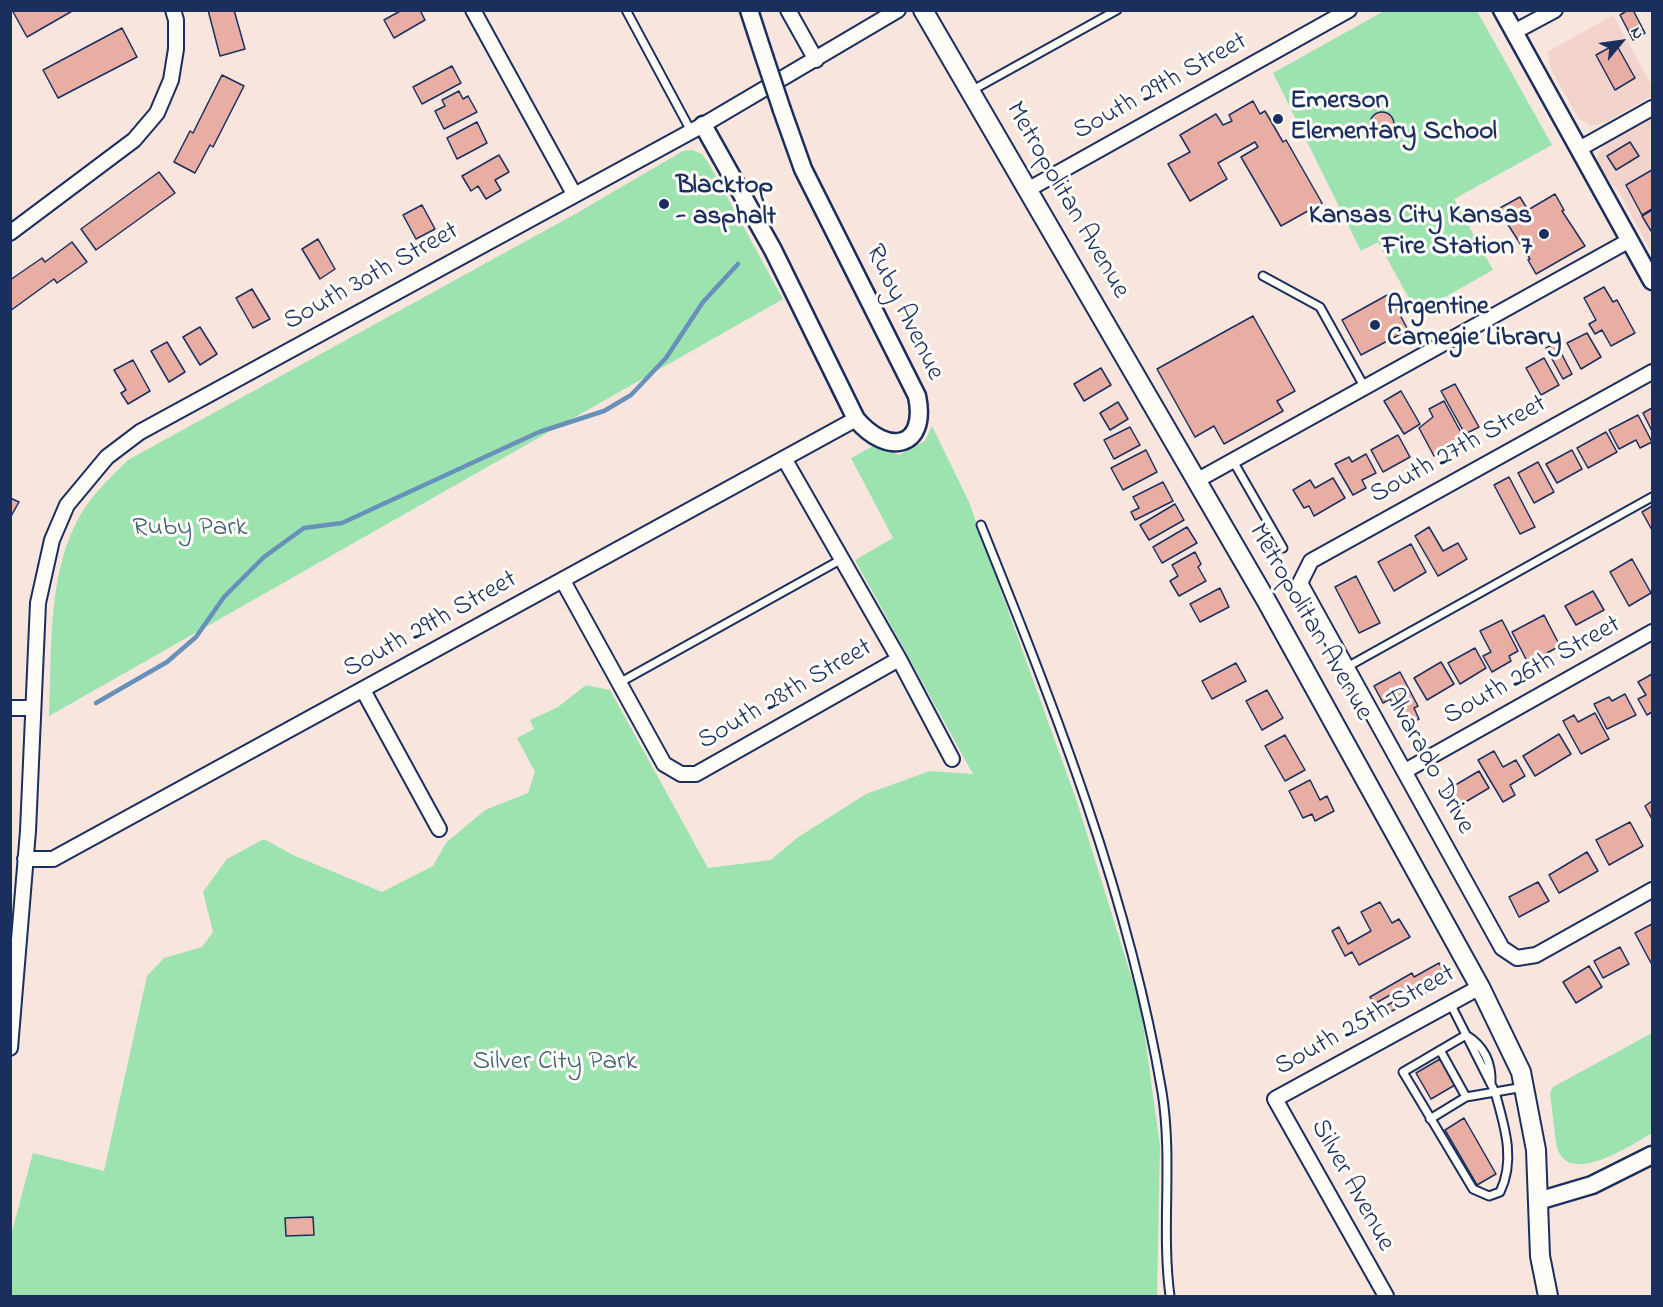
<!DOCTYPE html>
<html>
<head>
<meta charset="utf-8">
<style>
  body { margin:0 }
  #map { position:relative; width:1663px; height:1307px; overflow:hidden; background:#f7e5de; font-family:"Indie Flower",sans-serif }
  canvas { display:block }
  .frame { position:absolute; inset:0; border:12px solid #1b2f5e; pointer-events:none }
  .north { position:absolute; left:1591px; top:12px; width:60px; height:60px; -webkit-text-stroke:4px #fdfcf7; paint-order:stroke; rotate:61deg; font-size:16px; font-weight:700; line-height:24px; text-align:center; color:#1b2f5e }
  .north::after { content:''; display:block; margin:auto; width:21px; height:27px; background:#1b2f5e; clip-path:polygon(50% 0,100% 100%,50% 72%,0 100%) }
</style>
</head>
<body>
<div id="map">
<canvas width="1663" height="1307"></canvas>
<div class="frame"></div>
<div class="north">N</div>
</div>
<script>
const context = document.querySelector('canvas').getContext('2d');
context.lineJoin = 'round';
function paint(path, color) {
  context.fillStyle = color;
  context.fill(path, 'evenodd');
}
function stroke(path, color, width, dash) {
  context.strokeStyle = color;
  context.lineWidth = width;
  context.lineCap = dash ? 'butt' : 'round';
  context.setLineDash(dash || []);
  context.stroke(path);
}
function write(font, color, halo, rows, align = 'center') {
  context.font = font + ' "Indie Flower",sans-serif';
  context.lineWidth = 6;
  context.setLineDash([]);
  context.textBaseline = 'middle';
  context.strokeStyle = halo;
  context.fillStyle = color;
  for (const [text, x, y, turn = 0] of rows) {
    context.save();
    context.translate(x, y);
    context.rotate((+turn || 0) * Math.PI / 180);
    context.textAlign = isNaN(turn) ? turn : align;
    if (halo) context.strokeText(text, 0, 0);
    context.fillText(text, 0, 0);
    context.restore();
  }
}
paint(new Path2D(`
  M1613,15L1652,86V96L1606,122L1591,126L1578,118L1552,71L1547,52Z
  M1652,116V253L1618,190L1609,181L1597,162V155L1608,140Z`), '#f2d4cd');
paint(new Path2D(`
  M1384,11H1477L1552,145L1454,199L1493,270L1417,313L1378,242L1361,251L1273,73Z
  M692,150L702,154L709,164L783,299L49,716C52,653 47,581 76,523C88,498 109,479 128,460L577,213L683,151Z
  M932,426L969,502L1077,802L1141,1008L1160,1146L1157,1296H11L10,1239L33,1153L104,1171L147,976L164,958L202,947L213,932L203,892L227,859L264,839L293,855L382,892L433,866L446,843L485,810L528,793L535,772L517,738L534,729L530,720L558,707L586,685L610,690L708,868L771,860L797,838L866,794L930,771L973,774L855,560L893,538L851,458L875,445L899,455L925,441Z
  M1652,1033V1133C1630,1146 1564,1190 1556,1143L1550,1093L1553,1087Z`), '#9ce3b0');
stroke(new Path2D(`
  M96,703L167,662L196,637L224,597L264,557L304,528L342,523L539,432L604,411L631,395L666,358L703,302L738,264`), '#6790bb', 4.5);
const building = new Path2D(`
  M12,10H74L27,37Z
  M208,10H234L245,49L220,56Z
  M402,10H420L425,20L394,38L384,20Z
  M1628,10H1633L1645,33L1633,40L1620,15Z
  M122,28L137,57L58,98L43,70Z
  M1616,44L1635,78L1615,90L1596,55Z
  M452,66L461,83L422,104L413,87Z
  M222,75L244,86L213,147L210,145L195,173L174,162L190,131L193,133Z
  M459,91L463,99L468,96L477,112L444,129L435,111L445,106L442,100Z
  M1253,101L1260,114L1265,111L1283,142L1286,140L1322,203L1281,226L1241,157L1258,147L1255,142L1218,163L1227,179L1190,201L1168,164L1190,152L1180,135L1216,114L1223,125L1232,121L1229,115Z
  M1370 124a12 12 0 1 1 24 0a12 12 0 1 1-24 0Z
  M477,122L487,143L457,159L447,138Z
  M1630,142L1639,156L1616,170L1607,156Z
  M499,155L509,172L495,180L501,190L486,199L478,186L471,191L462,176Z
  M1652,170V209L1642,215L1626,185Z
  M159,172L175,193L96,250L81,229Z
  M1555,194L1564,210L1562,211L1585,246L1536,274L1528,260L1530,259L1498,209L1520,197L1528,210Z
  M422,205L435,229L416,239L403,215Z
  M1652,210V230L1651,231L1642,216Z
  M318,239L335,269L320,279L302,249Z
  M72,242L87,262L57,283L54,279L10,311V280L42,258L45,262Z
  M1604,287L1613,302L1617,300L1635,333L1611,346L1602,330L1595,334L1589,324L1596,320L1584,298Z
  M252,289L270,319L253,328L236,298Z
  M1389,294L1408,330L1361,355L1342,320Z
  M1253,316L1295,391L1277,401L1283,411L1224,444L1214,426L1195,437L1157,369Z
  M200,327L217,354L200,365L183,337Z
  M1587,333L1601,357L1581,369L1567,343Z
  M167,342L185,372L169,382L151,351Z
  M1556,343L1572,374L1563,379L1546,348Z
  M1544,358L1559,385L1541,395L1526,368Z
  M133,360L150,391L128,404L121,393L126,390L114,370Z
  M1101,368L1111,385L1084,401L1074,384Z
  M1455,384L1479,427L1465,434L1441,391Z
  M1401,391L1420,424L1404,434L1384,401Z
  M1444,401L1465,440L1434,456L1419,428L1433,417L1429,409Z
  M1118,402L1128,419L1110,430L1100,413Z
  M1652,408V431L1643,413Z
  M1638,415L1652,442L1640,448L1636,440L1619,449L1609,430Z
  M1130,427L1140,445L1114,459L1104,440Z
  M1606,432L1617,452L1588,468L1577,448Z
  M1398,435L1410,457L1383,472L1371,450Z
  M1146,450L1157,472L1123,490L1111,468Z
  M1572,450L1582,469L1557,483L1546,464Z
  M1366,454L1376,473L1362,480L1366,488L1353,495L1335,464L1349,457L1352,462Z
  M1538,462L1554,492L1534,503L1518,473Z
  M1509,477L1535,527L1520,534L1494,485Z
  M1333,478L1345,498L1314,516L1309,506L1304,508L1293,490L1310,480L1315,488Z
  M1163,482L1173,501L1135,520L1131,512L1139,508L1133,497Z
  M10,498L19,502L10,518Z
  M1175,504L1184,520L1149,540L1140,525Z
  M1652,506V530L1642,512Z
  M1187,527L1197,543L1162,563L1153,547Z
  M1429,527L1443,551L1458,543L1467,559L1438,576L1415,536Z
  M1411,544L1426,572L1394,591L1378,562Z
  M1195,552L1201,564L1198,567L1206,581L1179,596L1170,581L1178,576L1172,565Z
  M1632,559L1651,593L1629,606L1610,572Z
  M1356,576L1380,623L1359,633L1335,587Z
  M1220,588L1229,607L1200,622L1190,604Z
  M1593,591L1604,610L1576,625L1565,606Z
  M1544,615L1560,646L1528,663L1512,632Z
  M1502,620L1518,651L1509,656L1511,661L1492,672L1483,656L1491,652L1480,631Z
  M1475,648L1486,668L1460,684L1448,663Z
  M1441,662L1454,684L1427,700L1414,678Z
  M1236,663L1246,681L1212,699L1202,681Z
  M1400,672L1418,706L1414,708L1419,719L1405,727L1390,699L1383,703L1374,686Z
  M1652,674V712L1647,715L1638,699L1646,695L1638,682Z
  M1267,690L1283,718L1262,730L1246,701Z
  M1625,694L1636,715L1607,729L1594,704L1609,697L1612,701Z
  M1595,713L1609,739L1581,754L1563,721L1574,715L1578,722Z
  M1559,734L1571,754L1535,776L1523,756Z
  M1285,735L1305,770L1285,781L1265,746Z
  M1494,751L1503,767L1516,760L1525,776L1510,785L1515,795L1503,802L1478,760Z
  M1479,771L1489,788L1457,807L1447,790Z
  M1310,780L1320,800L1327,796L1334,811L1315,821L1312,814L1303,818L1289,791Z
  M1652,801V819L1645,806Z
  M1630,822L1643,846L1609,865L1596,840Z
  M1587,852L1598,871L1559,893L1549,875Z
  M1538,882L1549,901L1519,917L1509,897Z
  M1380,902L1392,923L1399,919L1410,937L1359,965L1352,952L1345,956L1332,931L1339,927L1348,944L1371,931L1361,912Z
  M1652,924V962L1651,963L1635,933Z
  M1620,947L1629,964L1603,978L1594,961Z
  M1439,963L1449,980L1381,1017L1378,1010L1395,1001L1392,994L1374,1004L1370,997L1412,973L1414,977Z
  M1589,966L1602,987L1576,1003L1563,982Z
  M1440,1059L1455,1085L1431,1099L1416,1073Z
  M1464,1118L1496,1174L1477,1185L1445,1130Z
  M313,1217L314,1235L286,1236L285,1218Z`);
paint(building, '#e8aea4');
stroke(building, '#1b2f5e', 1.5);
const service = new Path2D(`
  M626,10L691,131
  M971,91L1117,10
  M1263,276L1320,307L1365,388
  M1233,461L1283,548
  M981,525C1055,709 1129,896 1162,1092C1173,1160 1161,1229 1170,1296
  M1347,667L1652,497
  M619,683L842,559
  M1450,1003L1495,1092L1524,1087
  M1440,1050L1466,1097
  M1430,1119L1466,1097L1495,1092C1504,1125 1516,1159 1500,1192L1489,1196L1473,1189L1403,1072L1466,1035C1484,1046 1492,1063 1491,1084`);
const minor = new Path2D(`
  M473,10L574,194
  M788,10L816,60
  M1514,32L1555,10
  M1579,149L1652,108
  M1029,189L1349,10
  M10,233L134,140L157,113L171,80L176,49V20L173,10
  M1652,372L1311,561L1300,583L1502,948L1517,958L1536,955L1652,890
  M785,460L899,659L952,759
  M1196,481L1630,240
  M563,581L664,764L681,774H696L899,659
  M363,690L439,829
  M10,708H33
  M1405,771L1652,632
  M25,859H53L856,419
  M10,1048L28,831L38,603L52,540L67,505L107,457L140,432L703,125L898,10
  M1386,1296L1275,1099L1480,987`);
const tertiary = new Path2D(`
  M749,10L764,56
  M1502,10L1652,281
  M703,125L773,250L856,419C887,456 928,449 917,396L803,169L782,110
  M1538,1201L1592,1185L1652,1155`);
const secondary = new Path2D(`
  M923,10L1266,600L1480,987L1521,1072L1536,1150L1540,1256L1548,1296`);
stroke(service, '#1b2f5e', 11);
stroke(minor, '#1b2f5e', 18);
stroke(tertiary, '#1b2f5e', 21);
stroke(secondary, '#1b2f5e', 22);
stroke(service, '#fdfcf7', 7);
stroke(minor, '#fdfcf7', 14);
stroke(tertiary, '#fdfcf7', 16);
stroke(secondary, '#fdfcf7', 18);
const tertiaryBridge = new Path2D(`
  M764,56L782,110`);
stroke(tertiaryBridge, '#1b2f5e', 21, []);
stroke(tertiaryBridge, '#fdfcf7', 16);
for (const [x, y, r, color] of [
  [1278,119,6,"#1b2f5e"],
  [664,204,6,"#1b2f5e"],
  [1544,234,6,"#1b2f5e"],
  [1375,325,6,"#1b2f5e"]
]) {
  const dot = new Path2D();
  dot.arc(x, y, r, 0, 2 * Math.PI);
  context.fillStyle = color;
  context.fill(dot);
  stroke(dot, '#fdfcf7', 2);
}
write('27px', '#1b2f5e', '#fdfcf7', [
  ["South 29th Street",1161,88,-29],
  ["Metropolitan Avenue",1066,201,60],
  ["South 30th Street",372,278,-29],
  ["Ruby Avenue",903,313,64],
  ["South 27th Street",1459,451,-29],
  ["Metropolitan Avenue",1309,623,60],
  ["South 29th Street",431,626,-29],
  ["South 26th Street",1533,672,-29],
  ["South 28th Street",786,696,-30],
  ["Alvarado Drive",1427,762,61],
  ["South 25th Street",1366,1022,-29],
  ["Silver Avenue",1351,1186,61]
]);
write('bold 27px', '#1b2f5e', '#fdfcf7', [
  ["Emerson",1290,103],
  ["Elementary School",1290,134],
  ["Blacktop",676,188],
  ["- asphalt",676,219],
  ["Kansas City Kansas",1532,218,"right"],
  ["Fire Station 7",1532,249,"right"],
  ["Argentine",1387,309],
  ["Carnegie Library",1387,340]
], 'left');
write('27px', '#3b5c72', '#fdfcf7', [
  ["Ruby Park",190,530],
  ["Silver City Park",555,1064]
]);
</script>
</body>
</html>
